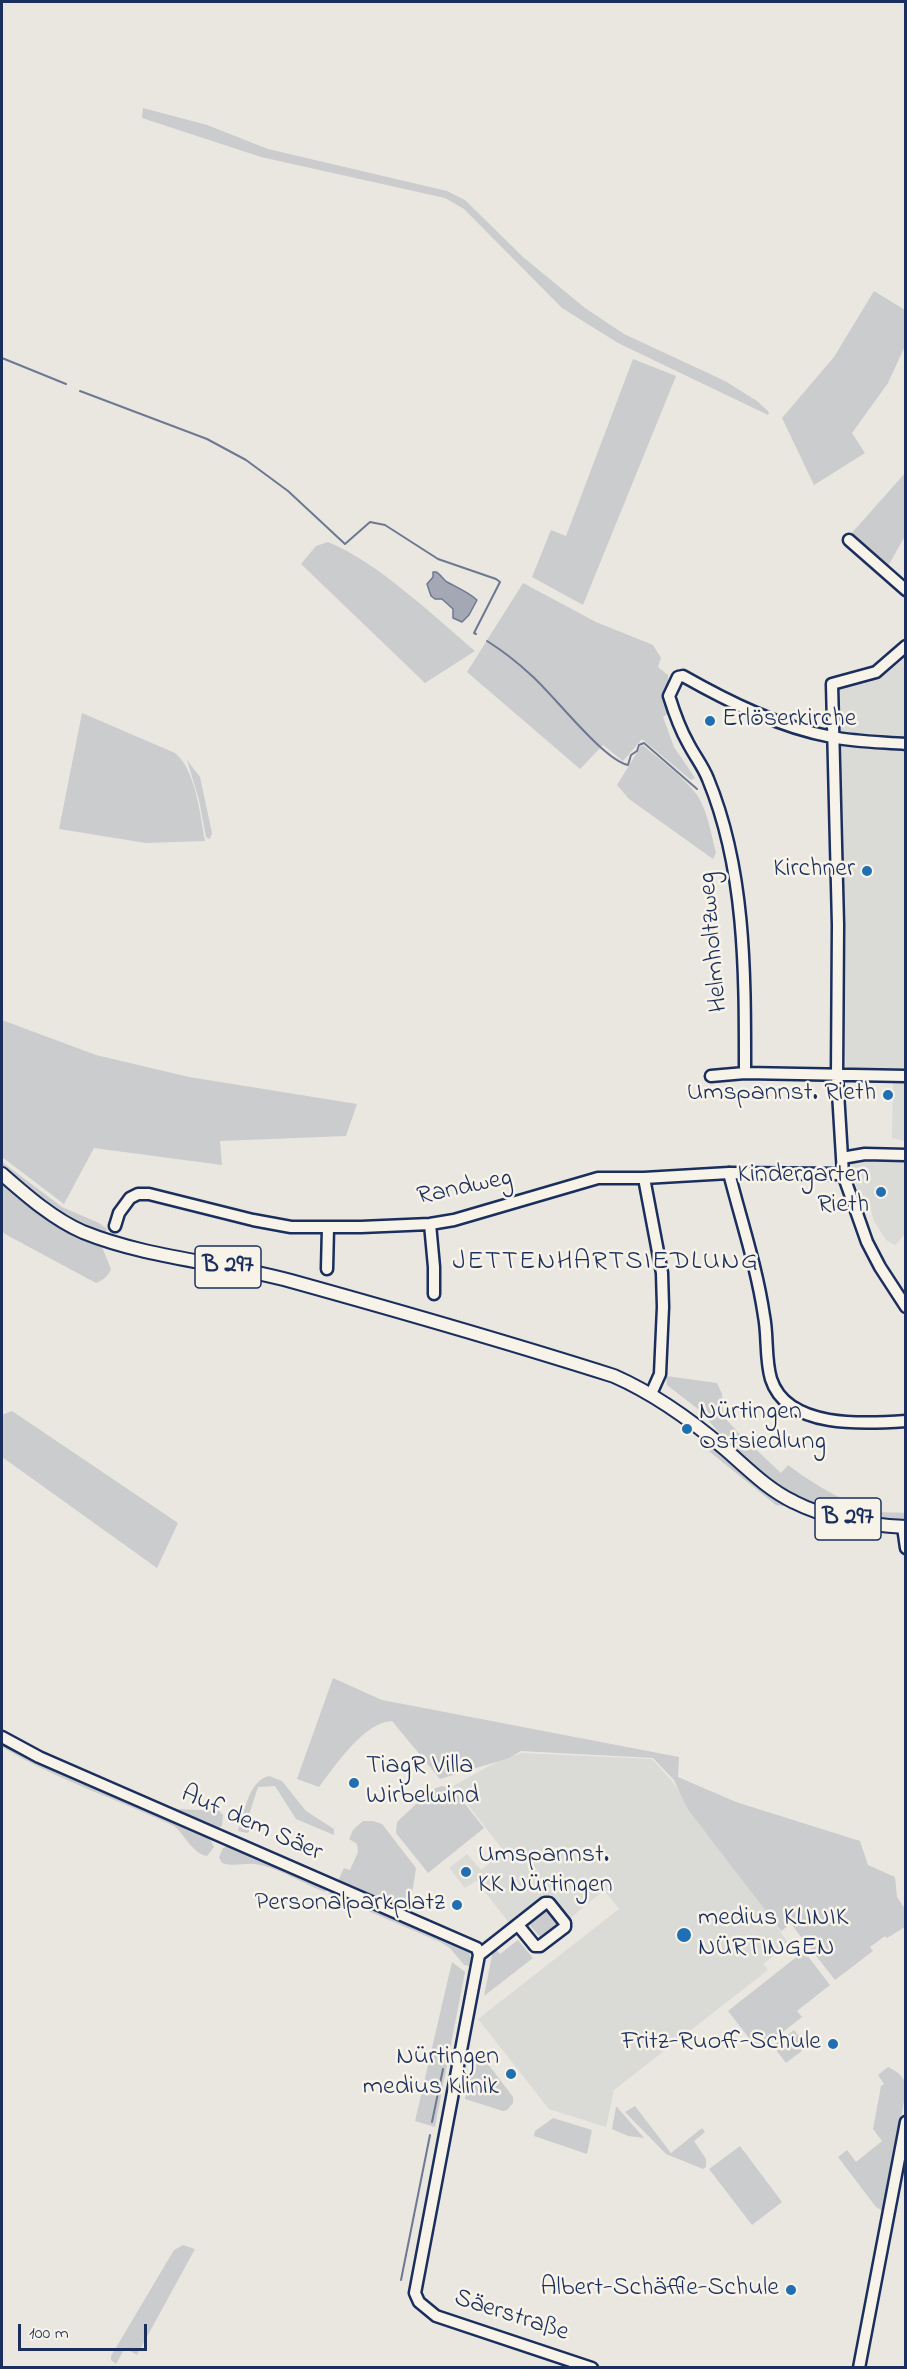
<!DOCTYPE html>
<html>
<head>
<meta charset="utf-8">
<style>
  body { margin:0 }
  #map { position:relative; width:907px; height:2369px; overflow:hidden; background:#eae7e0; font-family:"Indie Flower",sans-serif }
  canvas { display:block }
  .frame { position:absolute; inset:0; border:3px solid #1b2f5e; pointer-events:none }
  .scale { position:absolute; left:18px; top:2324px; width:129px; height:27px; box-sizing:border-box; border:3px solid #1b2f5e; border-top:0; padding-left:8px; font-size:18px; line-height:21px; white-space:nowrap; color:#1b2f5e; -webkit-text-stroke:4px #f7f3e8; paint-order:stroke }
</style>
</head>
<body>
<div id="map">
<canvas width="907" height="2369"></canvas>
<div class="frame"></div>
<div class="scale">100 m</div>
</div>
<script>
const context = document.querySelector('canvas').getContext('2d');
context.lineJoin = 'round';
function paint(path, color) {
  context.fillStyle = color;
  context.fill(path, 'evenodd');
}
function stroke(path, color, width, dash) {
  context.strokeStyle = color;
  context.lineWidth = width;
  context.lineCap = dash ? 'butt' : 'round';
  context.setLineDash(dash || []);
  context.stroke(path);
}
function write(font, color, halo, rows, align = 'center') {
  context.font = font + ' "Indie Flower",sans-serif';
  context.lineWidth = 5;
  context.setLineDash([]);
  context.textBaseline = 'middle';
  context.strokeStyle = halo;
  context.fillStyle = color;
  for (const [text, x, y, turn = 0] of rows) {
    context.save();
    context.translate(x, y);
    context.rotate((+turn || 0) * Math.PI / 180);
    context.textAlign = isNaN(turn) ? turn : align;
    if (halo) context.strokeText(text, 0, 0);
    context.fillText(text, 0, 0);
    context.restore();
  }
}
paint(new Path2D(`
  M905,649V1141L892,1138L893,1068L846,1072L834,739L836,685L877,675Z
  M905,1157V1234L895,1245L886,1240L874,1221L870,1207L862,1209L850,1159Z
  M522,1753L652,1759L672,1781L789,1944L763,1964L768,1970L614,2090L606,2127L549,2109L478,2019L619,1909L604,1890L567,1921L547,1897L511,1925L476,1881L465,1888L449,1868L467,1854L481,1870L504,1851L453,1786L498,1761Z`), '#dadad6');
paint(new Path2D(`
  M143,108L207,125L268,149L447,191L465,200L523,257L585,308L624,334L725,381L757,401L769,412L768,415L618,343L562,308L464,209L445,198L261,157L142,118Z
  M874,291L905,310V346L888,383L852,433L865,453L814,485L782,418L834,357Z
  M633,359L676,376L583,605L532,577L551,530L566,536Z
  M905,473V536L887,568L850,535Z
  M328,542C376,561 435,617 475,651L425,683L301,564L316,546Z
  M523,583L596,622L653,645L661,658L658,667L668,675V683L663,696L669,713L663,717L674,747L695,778L691,780L642,739L623,761L603,745L580,769L467,672Z
  M82,713L175,753C196,770 200,815 205,841L146,843L59,829Z
  M641,746H644C661,761 683,776 697,795C708,811 711,835 716,853L713,859L629,799L617,785Z
  M187,760L200,777L212,833L210,839L206,837L199,800Z
  M2,1020L96,1055L189,1077L357,1104L346,1136L220,1141L222,1165L94,1148L64,1204L2,1157Z
  M2,1162L62,1207L99,1223L107,1229L106,1233L114,1236L113,1239L74,1222L40,1200L2,1168Z
  M2,1182C35,1209 62,1230 102,1247L111,1269C108,1276 104,1280 96,1283L5,1234L2,1231Z
  M666,1376L717,1383L722,1394L723,1416L745,1440L723,1437L699,1410L667,1385Z
  M12,1411L178,1523L157,1568L2,1457V1415Z
  M732,1440L749,1443L781,1473L788,1465C813,1484 849,1506 881,1512C889,1513 898,1512 905,1513V1521C858,1519 808,1510 769,1482C754,1471 740,1457 726,1445Z
  M703,1441L785,1504L783,1506L776,1505L700,1444Z
  M333,1678L382,1700L679,1757L678,1777L736,1802L860,1841L868,1865L895,1877L897,1897L905,1909V1927L887,1938L885,1936L870,1947L873,1951L835,1980L791,1924L781,1931L687,1808L674,1780L653,1758L521,1751L509,1758L440,1779L392,1721C364,1722 335,1766 319,1787L297,1779Z
  M2,1730L36,1749L160,1803L178,1809L219,1811L223,1815L222,1826L214,1830L2,1734Z
  M2,1744L38,1763L209,1837L214,1847L207,1856C192,1853 185,1835 174,1826C117,1799 55,1779 2,1747Z
  M269,1776L282,1781L306,1811L334,1829V1835L296,1819L275,1786L258,1787L247,1821L251,1823L254,1828L247,1833L238,1831C245,1812 248,1781 269,1776Z
  M442,1786L453,1789L484,1828L428,1873L396,1833L397,1822L431,1790Z
  M363,1821H373L382,1824L416,1868L413,1888L405,1906L400,1909L337,1883L344,1868L350,1870L358,1852L357,1844L349,1839L353,1830Z
  M228,1846L326,1889L325,1892C304,1884 277,1867 255,1864C244,1863 233,1867 222,1863L219,1857L223,1848Z
  M330,1890L462,1947L469,1952L473,1962L470,1966L464,1965L450,1948L440,1942L329,1894Z
  M545,1909L551,1910L560,1923L559,1928L540,1943L534,1942L540,1937L528,1923Z
  M518,1940L533,1958L484,1996L493,1950L495,1948L500,1954Z
  M804,1951L830,1985L797,2011L802,2017L759,2051L728,2011Z
  M452,1962L465,1972L435,2127L415,2121Z
  M794,2030L807,2047L786,2063L773,2046Z
  M473,2056L485,2060L513,2097V2103L507,2110L503,2111L465,2099Z
  M888,2067C899,2072 906,2078 906,2091L883,2211L876,2207L838,2157L847,2150L856,2162L882,2141L873,2129L881,2086L884,2084L878,2075Z
  M635,2106L671,2153L702,2128L705,2132L694,2141L706,2159V2167L703,2169L666,2154L625,2112Z
  M616,2107H617L644,2138L628,2136L612,2129Z
  M553,2118L592,2130L587,2154L534,2136L535,2131Z
  M740,2146L782,2202L752,2225L709,2169Z
  M183,2245L195,2249L137,2355L125,2348L116,2364L111,2360V2356L174,2250Z`), '#cbcccd');
const water = new Path2D(`
  M433,572H436C440,574 443,579 447,582C458,588 468,592 477,600L469,615L462,622L453,618V609L442,599H435L431,596L427,584L433,577Z`);
paint(water, '#a3a8b4');
stroke(water, '#6d7892', 1.5);
stroke(new Path2D(`
  M2,358L66,384
  M80,391L207,439L246,460L288,491L345,544L370,522L385,525L438,559L496,579L500,582L474,633L476,634
  M487,641C503,651 517,662 531,675C553,694 603,760 628,765L631,755L637,751L639,745L644,743L697,789
  M432,2122L443,2069
  M401,2280L430,2135`), '#6d7892', 2);
const minor = new Path2D(`
  M849,540L906,590
  M906,646L876,672L832,684L838,925L837,1076L843,1174L867,1242L880,1267L906,1307
  M745,1073C745,975 746,871 708,779C703,766 694,755 688,743C680,729 674,712 669,696L678,677L683,676C729,702 779,727 832,737C856,742 881,742 906,744
  M711,1076L745,1073L906,1076
  M842,1158L865,1154L906,1155
  M729,1173C741,1220 757,1268 764,1316C768,1336 765,1359 771,1379C787,1429 864,1424 906,1421
  M644,1178L662,1273L663,1307L660,1374L651,1394
  M430,1224L434,1267V1294
  M115,1226L119,1213L130,1198L138,1194H149L253,1220L291,1227H361L430,1224L454,1220L598,1178H644L729,1173L843,1174
  M327,1269L328,1228
  M903,1527L906,1548
  M2,1737L39,1757L477,1948L479,1955L415,2293L419,2302L436,2316L592,2368
  M479,1955L545,1903H549L565,1923V1927L540,1946H535L518,1925
  M859,2368L906,2122`);
const major = new Path2D(`
  M2,1174C26,1195 53,1219 83,1232C150,1259 222,1262 291,1281C399,1311 507,1342 614,1376C655,1394 691,1420 725,1449C747,1468 767,1489 794,1502C827,1519 868,1525 906,1527`);
stroke(minor, '#1b2f5e', 15);
stroke(major, '#1b2f5e', 16);
stroke(minor, '#f7f3e8', 10);
stroke(major, '#f7f3e8', 12);
for (const [x, y, r, color] of [
  [710,721,6,"#1f6fb2"],
  [867,871,6,"#1f6fb2"],
  [888,1095,6,"#1f6fb2"],
  [881,1192,6,"#1f6fb2"],
  [687,1429,6,"#1f6fb2"],
  [354,1783,6,"#1f6fb2"],
  [466,1872,6,"#1f6fb2"],
  [457,1905,6,"#1f6fb2"],
  [684,1935,8,"#1f6fb2"],
  [833,2044,6,"#1f6fb2"],
  [511,2074,6,"#1f6fb2"],
  [791,2290,6,"#1f6fb2"]
]) {
  const dot = new Path2D();
  dot.arc(x, y, r, 0, 2 * Math.PI);
  context.fillStyle = color;
  context.fill(dot);
  stroke(dot, '#f7f3e8', 2);
}
for (const [x, y, w] of [
  [228,1267,66],
  [848,1519,66]
]) {
  const box = new Path2D();
  box.roundRect(x - w / 2, y - 21, w, 42, 4.5);
  context.fillStyle = '#f7f3e8';
  context.fill(box);
  stroke(box, '#1b2f5e', 1.5);
}
write('bold 24px', '#1b2f5e', null, [
  ["B 297",228,1267],
  ["B 297",848,1519]
]);
write('26px', '#1b2f5e', '#f7f3e8', [
  ["Erlöserkirche",722,721,"left"],
  ["Kirchner",855,871],
  ["Umspannst. Rieth",876,1095],
  ["Kindergarten",869,1177],
  ["Rieth",869,1207],
  ["Nürtingen",699,1414,"left"],
  ["Ostsiedlung",699,1444,"left"],
  ["TiagR Villa",366,1768,"left"],
  ["Wirbelwind",366,1798,"left"],
  ["Umspannst.",478,1857,"left"],
  ["KK Nürtingen",478,1887,"left"],
  ["Personalparkplatz",445,1905],
  ["medius KLINIK",698,1920,"left"],
  ["NÜRTINGEN",698,1950,"left"],
  ["Fritz-Ruoff-Schule",821,2044],
  ["Nürtingen",499,2059],
  ["medius Klinik",499,2089],
  ["Albert-Schäffle-Schule",779,2290]
], 'right');
write('26px', '#1b2f5e', '#f7f3e8', [
  ["Helmholtzweg",715,942,-95],
  ["Randweg",465,1189,-12],
  ["Auf dem Säer",251,1825,24],
  ["Säerstraße",511,2317,18]
]);
context.letterSpacing = '1.5px';
write('27px', '#1b2f5e', '#f7f3e8', [
  ["JETTENHARTSIEDLUNG",606,1264]
]);
context.letterSpacing = '0px';
</script>
</body>
</html>
